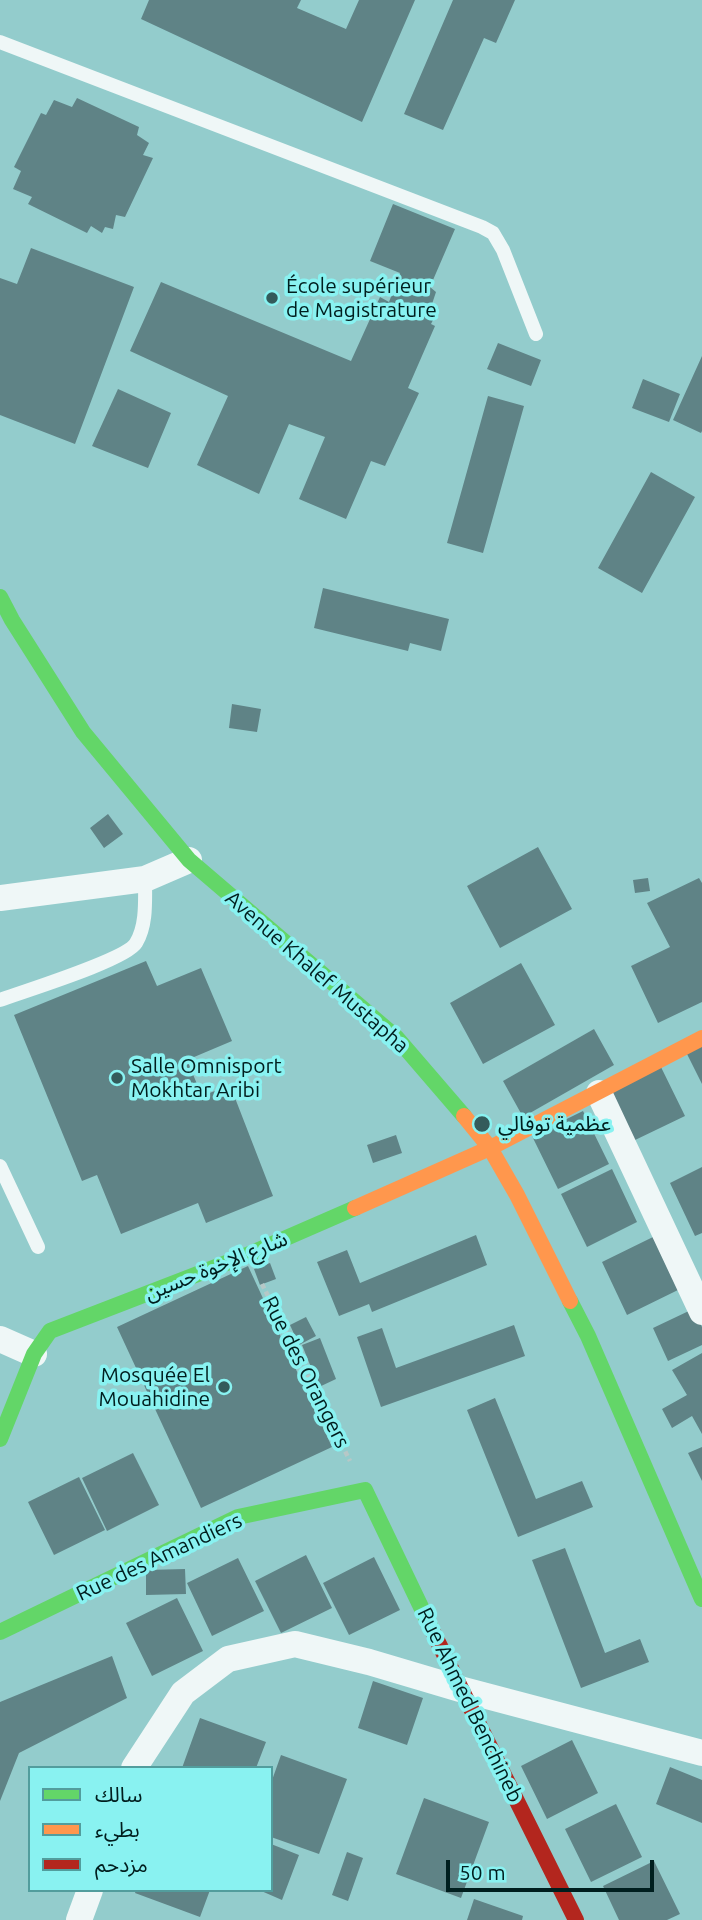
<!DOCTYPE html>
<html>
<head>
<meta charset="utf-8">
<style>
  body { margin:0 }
  #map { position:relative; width:702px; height:1920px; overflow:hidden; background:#93cccc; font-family:Ubuntu,"Noto Sans Arabic",sans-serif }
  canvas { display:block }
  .legend { position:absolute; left:28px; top:1766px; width:245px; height:126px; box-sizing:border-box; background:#89f2f1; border:2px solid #529d9d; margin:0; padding:9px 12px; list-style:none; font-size:21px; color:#001e1e }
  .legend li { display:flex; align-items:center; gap:14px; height:35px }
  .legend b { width:35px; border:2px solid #529d9d }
  .scale { position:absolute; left:446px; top:1860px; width:208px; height:32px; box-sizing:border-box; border:4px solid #001e1e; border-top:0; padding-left:9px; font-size:21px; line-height:24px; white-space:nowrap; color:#001e1e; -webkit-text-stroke:5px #89f2f1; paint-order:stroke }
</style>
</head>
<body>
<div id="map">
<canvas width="702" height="1920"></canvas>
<ul class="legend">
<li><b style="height:9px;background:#63d668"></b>سالك</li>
<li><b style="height:9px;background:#ff974d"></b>بطيء</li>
<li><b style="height:9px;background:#b3261e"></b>مزدحم</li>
</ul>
<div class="scale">50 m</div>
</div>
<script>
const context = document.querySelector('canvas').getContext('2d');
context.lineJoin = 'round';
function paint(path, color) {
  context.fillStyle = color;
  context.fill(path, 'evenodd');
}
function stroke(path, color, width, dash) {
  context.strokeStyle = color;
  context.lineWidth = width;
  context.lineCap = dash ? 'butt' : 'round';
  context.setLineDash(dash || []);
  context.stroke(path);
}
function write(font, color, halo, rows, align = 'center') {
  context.font = font + ' Ubuntu,"Noto Sans Arabic",sans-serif';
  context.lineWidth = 7;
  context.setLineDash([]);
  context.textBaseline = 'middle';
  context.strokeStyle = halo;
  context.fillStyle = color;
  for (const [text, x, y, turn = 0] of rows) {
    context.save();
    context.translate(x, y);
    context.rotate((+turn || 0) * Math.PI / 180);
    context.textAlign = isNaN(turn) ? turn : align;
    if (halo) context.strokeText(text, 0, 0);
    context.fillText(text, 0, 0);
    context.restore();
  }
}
paint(new Path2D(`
  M149,0H301L297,8L346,29L359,0H415L362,122L141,19Z
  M453,0H515L496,43L484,38L443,130L404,114Z
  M77,98L139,127L137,135L149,143L143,155L153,158L125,217L116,215L113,229L105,227L102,233L91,226L87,233L28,204L32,197L13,189L21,171L14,167L41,113L46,115L54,100L72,107Z
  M393,204L455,229L430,287L436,292L432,304L439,308L431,324L435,326L408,388L419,393L385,466L371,461L346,519L299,499L325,437L289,424L259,494L197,465L228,396L130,351L161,282L351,361L380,297L389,302L400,273L370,261Z
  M31,248L134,287L75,444L0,415V278L17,284Z
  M498,343L541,360L531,386L487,369Z
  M702,356V431L701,433L673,420Z
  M643,379L680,394L669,422L632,408Z
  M118,389L171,413L148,468L92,446Z
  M488,396L524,406L483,553L447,543Z
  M651,472L695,497L642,593L598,568Z
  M323,588L449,619L441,651L410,643L408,651L314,628Z
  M232,704L261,709L257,732L229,728Z
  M108,814L123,834L104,848L90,828Z
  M538,847L572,909L500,948L467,886Z
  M648,878L650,891L635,893L633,880Z
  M699,878L702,883V1002L658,1023L631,966L670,947L647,903Z
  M146,961L157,986L201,968L232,1041L187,1060L202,1096L230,1085L273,1196L206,1223L198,1203L121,1234L97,1175L82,1181L14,1015Z
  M521,963L555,1025L483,1064L450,1003Z
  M594,1029L614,1065L523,1117L503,1081Z
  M702,1042V1084L685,1050Z
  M659,1063L685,1116L633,1141L608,1088Z
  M583,1111L609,1164L558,1189L532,1136Z
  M396,1135L402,1153L373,1163L367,1145Z
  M702,1167V1233L695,1236L670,1183Z
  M612,1169L637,1222L587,1247L561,1194Z
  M476,1235L487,1265L372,1312L369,1304L339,1316L317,1262L347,1250L360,1283Z
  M653,1237L678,1290L627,1315L602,1262Z
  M270,1263L276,1279L260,1285L254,1269Z
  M248,1266L332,1447L201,1508L117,1327Z
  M693,1309L702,1327V1345L668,1361L653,1328Z
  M306,1317L316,1336L299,1345L290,1325Z
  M514,1325L525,1356L381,1407L357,1337L382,1328L396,1368Z
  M320,1338L336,1379L319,1387L302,1345Z
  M702,1353V1434L692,1416L672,1428L662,1409L687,1395L672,1370Z
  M495,1398L536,1499L582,1481L593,1507L518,1537L467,1410Z
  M702,1447V1481L688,1453Z
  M133,1453L159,1505L107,1531L82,1478Z
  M79,1477L105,1530L54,1555L28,1502Z
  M565,1548L605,1653L640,1639L649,1662L581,1688L532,1560Z
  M306,1555L332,1608L281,1633L255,1581Z
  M374,1557L400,1610L349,1635L323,1583Z
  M238,1558L264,1611L212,1636L187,1583Z
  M185,1569L186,1594L146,1595V1570Z
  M177,1598L203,1651L152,1676L126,1623Z
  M112,1656L127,1698L19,1753L0,1801V1702Z
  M373,1681L423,1698L407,1745L358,1728Z
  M200,1718L266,1742L256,1768H182Z
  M572,1740L598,1793L547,1819L521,1766Z
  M281,1755L347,1779L319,1854L271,1837V1783Z
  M670,1767L702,1780V1823L656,1804Z
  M424,1798L489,1822L461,1898L396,1874Z
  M616,1804L642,1857L591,1882L565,1829Z
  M271,1844L299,1855L282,1900L259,1890H271Z
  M347,1852L363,1858L348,1901L332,1895Z
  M654,1861L680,1914L667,1920H619L603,1886Z
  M136,1890H210L200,1917L135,1893Z
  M474,1899L523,1916L522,1920H467Z`), '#5f8386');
stroke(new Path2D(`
  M262,1284L350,1461`), '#b6c8c7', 4.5, [5, 3.5]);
stroke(new Path2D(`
  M0,42L482,227L493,233L503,250L536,334
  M0,1000C24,991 126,960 136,943C147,925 145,900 145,879
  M0,1166L38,1247`), '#eff7f7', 14);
stroke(new Path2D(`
  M0,898L145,879L189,860
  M599,1093L702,1312
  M0,1339L34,1354
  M134,1768L183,1693L228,1659L295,1644L369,1662L460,1689L702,1753
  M79,1920L90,1890`), '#eff7f7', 26);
stroke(new Path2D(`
  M0,597L12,620L83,732L189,860L396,1037L464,1116
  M570,1301L588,1336L702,1599
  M0,1439L34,1354L50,1331L247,1255L355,1208
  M0,1632L238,1517L365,1490L432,1630`), '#63d668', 16);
stroke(new Path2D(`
  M464,1116L490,1148L517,1195L570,1301
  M355,1208L490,1148L702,1038`), '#ff974d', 16);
stroke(new Path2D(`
  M432,1630L576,1920`), '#b3261e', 16);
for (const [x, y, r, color] of [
  [272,298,7,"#335b5b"],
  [117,1078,7,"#335b5b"],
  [482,1124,9,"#335b5b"],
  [224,1387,7,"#335b5b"]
]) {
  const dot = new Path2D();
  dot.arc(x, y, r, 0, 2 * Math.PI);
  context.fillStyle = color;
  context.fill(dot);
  stroke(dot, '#89f2f1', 2.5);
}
write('21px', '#001e1e', '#89f2f1', [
  ["École supérieur",286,286],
  ["de Magistrature",286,310],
  ["Salle Omnisport",131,1066],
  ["Mokhtar Aribi",131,1090],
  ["عظمية توفالي",498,1124],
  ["Mosquée El",210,1375,"right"],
  ["Mouahidine",210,1399,"right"]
], 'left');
write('21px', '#001e1e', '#89f2f1', [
  ["Avenue Khalef Mustapha",317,972,41],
  ["شارع الإخوة حسين",216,1266,-22],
  ["Rue des Orangers",306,1372,63],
  ["Rue des Amandiers",159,1557,-25],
  ["Rue Ahmed Benchineb",470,1705,64]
]);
</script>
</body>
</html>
